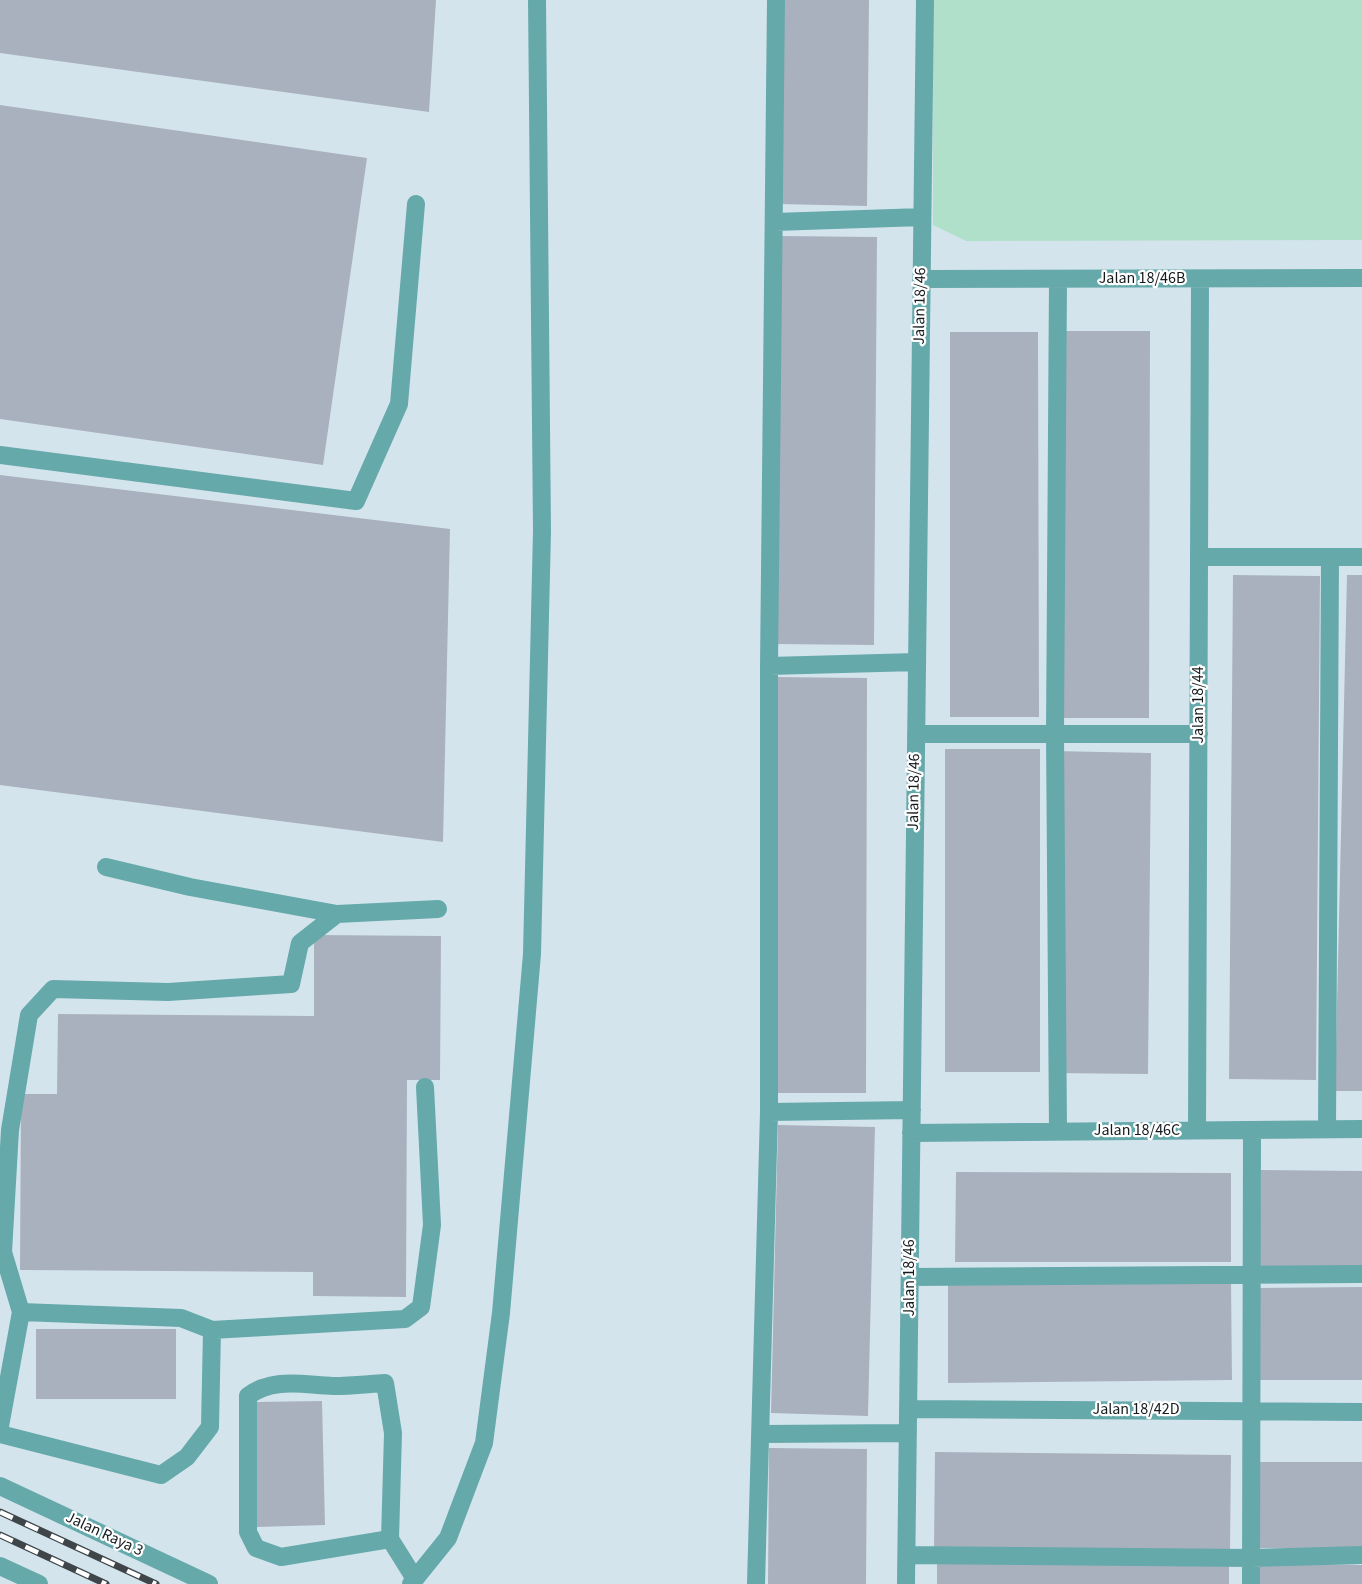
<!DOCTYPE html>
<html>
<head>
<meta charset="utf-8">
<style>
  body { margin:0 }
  canvas { display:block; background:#d4e4ec }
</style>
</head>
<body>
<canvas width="1362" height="1584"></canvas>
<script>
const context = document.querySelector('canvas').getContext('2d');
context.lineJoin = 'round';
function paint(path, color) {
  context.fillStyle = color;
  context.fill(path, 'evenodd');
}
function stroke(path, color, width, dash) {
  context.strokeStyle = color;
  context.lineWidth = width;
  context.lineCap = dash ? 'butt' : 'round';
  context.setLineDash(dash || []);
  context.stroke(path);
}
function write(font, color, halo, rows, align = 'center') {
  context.font = font + ' "Source Sans 3",sans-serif';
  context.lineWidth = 4.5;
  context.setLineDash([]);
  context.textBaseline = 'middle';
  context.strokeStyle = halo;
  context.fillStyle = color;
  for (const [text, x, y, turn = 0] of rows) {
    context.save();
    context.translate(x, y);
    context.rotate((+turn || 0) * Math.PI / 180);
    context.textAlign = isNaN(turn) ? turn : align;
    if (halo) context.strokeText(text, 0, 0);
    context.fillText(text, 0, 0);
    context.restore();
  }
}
paint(new Path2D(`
  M933,0H1362V240L966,241L933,225Z`), '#b0e0c9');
paint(new Path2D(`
  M0,0H436L429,112L0,53Z
  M781,0H869L867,206L778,204Z
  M0,105L367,158L323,465L0,419Z
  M779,236L877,237L874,645L775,644Z
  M1063,331H1150L1149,718H1062Z
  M950,332H1038L1039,717H950Z
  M0,475L450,529L443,842L0,785Z
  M1233,575L1320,576L1316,1080L1229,1079Z
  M1347,575H1362V1091H1335Z
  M772,677L867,678L866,1093H771Z
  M945,749H1040V1072H945Z
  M1053,751L1151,753L1148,1074L1050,1073Z
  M314,935L441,936L440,1080H407L406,1297L313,1296V1272L20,1270L21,1094H57L58,1014L314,1016Z
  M778,1125L875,1127L868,1416L771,1413Z
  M1261,1170L1362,1171V1267L1259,1266Z
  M956,1172L1231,1173V1262H955Z
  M1231,1280L1232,1380L948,1383V1283Z
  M1362,1287V1380H1255V1288Z
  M36,1329H176V1399H36Z
  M322,1401L325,1525L257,1527L254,1402Z
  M769,1448L867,1449L866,1584H768Z
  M935,1452L1231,1455L1230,1551L934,1548Z
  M1257,1462H1362V1548H1258Z
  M937,1559L1229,1562V1584H937Z
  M1260,1563L1362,1565V1584H1259Z`), '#aab1be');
stroke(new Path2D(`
  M775,222L922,217
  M921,279L1362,278
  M1058,279L1055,734L1058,1131
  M0,455L356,501L399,404L416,204
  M1199,557H1362
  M769,666L917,662
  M916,734H1199
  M106,867L190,887L337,914
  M769,1112L912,1110
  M1327,1129L1330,557
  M1197,1130L1200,279
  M911,1133L1362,1129
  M910,1277L1362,1274
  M212,1330L405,1319L421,1307L432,1225L425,1087
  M910,1409L1362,1412
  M0,1426L21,1312L3,1252L10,1130L29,1015L53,989L168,992L291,984L300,943L337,914L438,909
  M0,1434L161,1475L187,1457L210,1427L212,1330L181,1318L21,1312
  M762,1434L908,1433
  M0,1486L209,1584
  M390,1539L281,1557L256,1548L248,1532V1396C273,1377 304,1385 333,1386C351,1386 368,1384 385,1383L393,1433L390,1539L415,1579
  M907,1555L1251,1558L1362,1555
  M0,1566L39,1584
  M411,1584L448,1538L484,1443L501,1313L532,954L542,531L537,0
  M756,1584L769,1112V666L776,0
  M906,1584L925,0
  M1251,1584L1252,1130`), '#66a9ab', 18);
const rail = new Path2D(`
  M0,1512L156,1584
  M0,1535L106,1584`);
stroke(rail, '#3e464a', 7);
stroke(rail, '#fff', 4.5, [14]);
write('16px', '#141a1d', '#fff', [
  ["Jalan 18/46B",1142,279],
  ["Jalan 18/46",921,306,-89],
  ["Jalan 18/44",1199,705,-90],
  ["Jalan 18/46",915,792,-89],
  ["Jalan 18/46C",1137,1131],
  ["Jalan 18/46",910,1278,-90],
  ["Jalan 18/42D",1136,1410],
  ["Jalan Raya 3",104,1535,25]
]);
</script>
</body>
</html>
